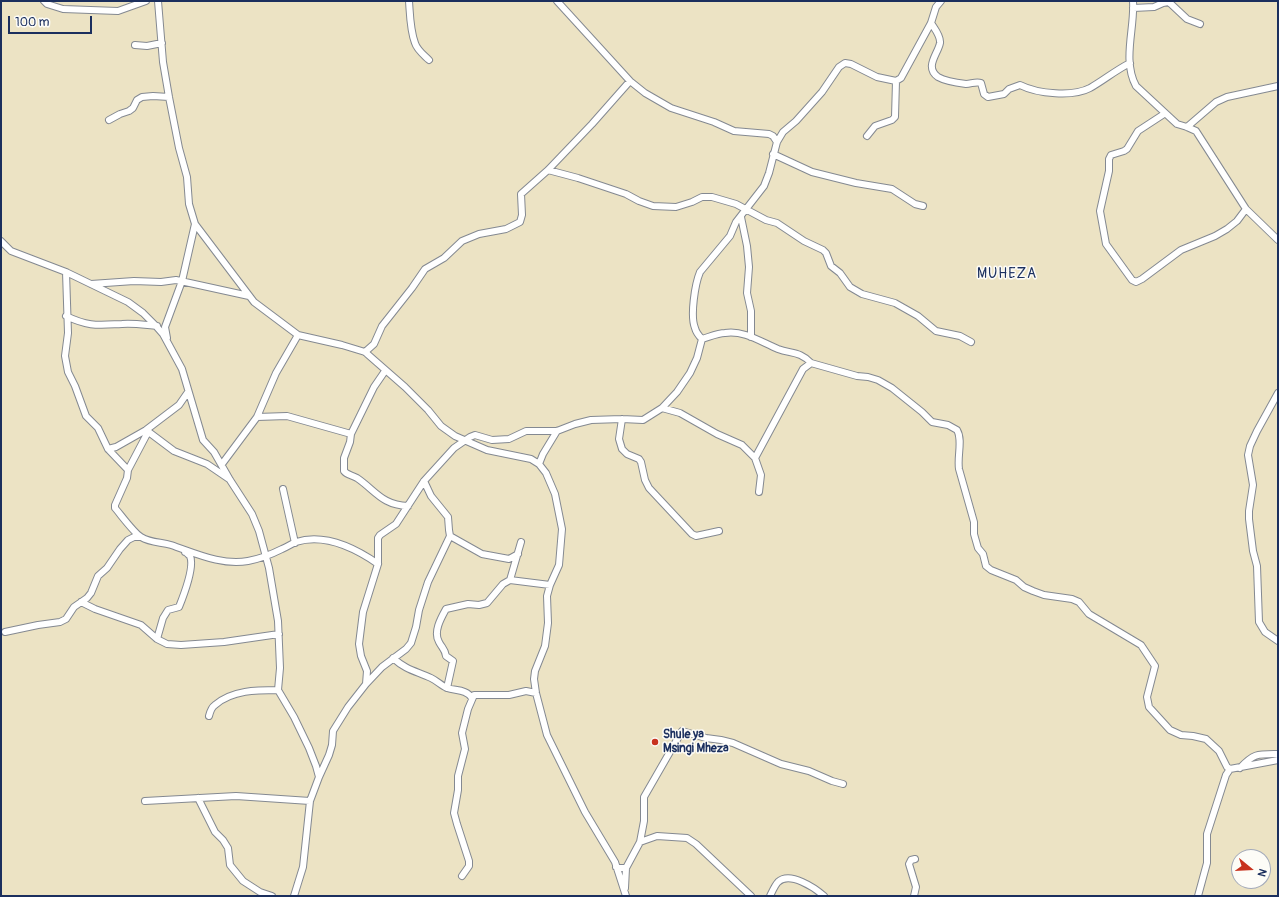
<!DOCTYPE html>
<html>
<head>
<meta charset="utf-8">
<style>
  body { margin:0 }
  #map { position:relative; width:1279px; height:897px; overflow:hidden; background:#ece3c4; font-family:Pangolin,sans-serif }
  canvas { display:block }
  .frame { position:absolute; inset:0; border:2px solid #1b2f5e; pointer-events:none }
  .north { position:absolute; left:1231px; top:849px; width:40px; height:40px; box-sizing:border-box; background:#fdfcf7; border:1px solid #a3aaba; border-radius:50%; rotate:108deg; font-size:11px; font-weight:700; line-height:16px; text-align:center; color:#1b2f5e }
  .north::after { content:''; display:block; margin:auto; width:14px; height:18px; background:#c8321e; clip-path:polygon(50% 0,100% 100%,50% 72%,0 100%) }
  .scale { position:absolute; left:8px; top:16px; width:84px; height:18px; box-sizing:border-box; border:2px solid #1b2f5e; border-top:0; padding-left:5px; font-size:12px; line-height:14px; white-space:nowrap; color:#1b2f5e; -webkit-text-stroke:3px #fdfcf7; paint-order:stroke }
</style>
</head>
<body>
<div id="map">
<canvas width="1279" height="897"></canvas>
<div class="frame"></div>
<div class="north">N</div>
<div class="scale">100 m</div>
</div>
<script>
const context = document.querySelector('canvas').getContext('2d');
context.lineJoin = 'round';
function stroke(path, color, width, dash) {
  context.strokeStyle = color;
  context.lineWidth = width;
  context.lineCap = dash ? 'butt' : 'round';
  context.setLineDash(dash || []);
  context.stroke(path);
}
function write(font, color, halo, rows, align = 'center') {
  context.font = font + ' Pangolin,sans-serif';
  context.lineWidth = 3;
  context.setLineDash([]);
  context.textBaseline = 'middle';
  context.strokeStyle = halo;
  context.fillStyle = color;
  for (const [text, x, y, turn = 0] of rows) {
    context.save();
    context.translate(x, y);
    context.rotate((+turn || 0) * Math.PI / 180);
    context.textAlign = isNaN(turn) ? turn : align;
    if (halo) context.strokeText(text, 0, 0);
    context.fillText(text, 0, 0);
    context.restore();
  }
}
const minor = new Path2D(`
  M44,1L47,4L63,9L118,11L146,1
  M158,1L163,62L169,97L179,148L187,177L189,204L195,224L254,302L298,335L342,345L365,352L405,387L428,410L441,426L455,436L487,450L531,459L539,464L546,473L555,494L562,529L559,565L550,585L547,596L548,623L545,646L535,671L534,679L536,693L547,735L585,812L615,862L626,896
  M409,1C410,14 410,30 415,43C417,50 424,55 429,60
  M557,1L630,81L645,93L671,108L714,122L734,131L769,134L773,136L777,142
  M1133,1C1135,28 1122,60 1136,86L1177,124L1187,127L1196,131L1246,209L1278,240
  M1133,8L1154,7L1163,3L1168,2L1171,4L1187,19L1200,24
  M931,23C934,28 941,36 940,43C938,54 924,67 938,77C945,81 958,83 966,84C971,84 976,81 981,83L984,94L988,97L1004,94L1009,89L1020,85C1038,94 1073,97 1090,88C1104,80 1116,70 1130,63
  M135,45L147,46L162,43
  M1164,114L1138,131L1127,149L1124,151L1111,155L1109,159V171L1100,211L1106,244L1132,280L1136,282L1142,279L1181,250L1215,236L1227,229L1237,221L1246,209
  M109,120L120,114L129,111L133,108L137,100L142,97L153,96L169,97
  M1187,127L1216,102L1227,97L1278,86
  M867,136L875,126L892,120L895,117L896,81
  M773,154L812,172L856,183L892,189L915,204L923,206
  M548,170L578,178L626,194L639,201L653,206L676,207L692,202L702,197H712L736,204L766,220L777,223L804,241L823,250L826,253L831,266L840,273L850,287L862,294L895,303L918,316L936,331L960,336L971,342
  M741,217L747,246L749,267L747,293L751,311V337
  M1,241L11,251L66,272L128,302L143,313L156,326L163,334L182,369L203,440L214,452L230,480L252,514L259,531L269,568L278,621L280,668L278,690L294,717L309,748L316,766L319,777L310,801L303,867L294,896
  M66,272L68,333L65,356L68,372L75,386L86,416L98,428L108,449L128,470
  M91,284L134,281L161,282L176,280L249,296
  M66,316C89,327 98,325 122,324C134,323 145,325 157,326
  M167,338L165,327L182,281L195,224
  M702,339C709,337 718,333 725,333C744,330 761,342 778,349C791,354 800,351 811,363L857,376L868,377L878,380L892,388L922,412L932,422L948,425L957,430C963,440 957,456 959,469L974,522V534L978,548L983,554L986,566L991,570L1016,580L1024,587L1033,591L1044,595L1072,599L1079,602L1089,614L1141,645L1155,666L1147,697L1149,707L1170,730L1181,735L1193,736L1206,739L1219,751L1227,767L1230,769
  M365,352L374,344L382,326L412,288L425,269L444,258L462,241L479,234L506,229L520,222L522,215L521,194L548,170L592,124L630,81
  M385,371L374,387L351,434L350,442L344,458V471C347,475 352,475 357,478C376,491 382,505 408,506
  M1278,393L1257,431L1250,446L1248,455L1253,485L1249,511V519L1253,551L1257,566L1259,622L1265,632L1278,641
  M662,408L680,413L717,434L742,445L755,458L761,475L759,492
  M257,417L287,416L351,434
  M622,419L619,439L622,449L627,454L639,459L641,462L645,480L649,488L692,534L696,536L719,531
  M146,430L174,451L207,464L229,479
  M148,432L128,470L127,478L115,505V508C121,515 134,533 141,537C151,543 161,542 171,545C195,553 222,566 248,561C259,559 272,554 282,549C287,547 291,544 296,542C325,533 355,548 378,564
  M108,449L116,447L146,430L179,405L188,392
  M755,458L803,369L811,363
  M222,464L257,417L276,373L298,335
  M539,464L543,454L557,431
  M424,481L431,496L448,517L449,530L450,536L482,554L509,559L518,554
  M283,489L295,543
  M510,580L521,542
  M81,602L95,609L141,625L157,639L167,644L181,645L224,642L279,634
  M5,632L38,625L60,622L66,619L74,607L87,598L91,593L98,576L107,568L120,549L128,540L134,537H140
  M157,639L163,618L168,610L179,607C183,597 195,567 190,556C189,555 186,552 185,552
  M393,658C406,670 416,671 431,678C437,681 442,686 447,688C456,691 466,689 472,698
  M366,684L382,667L406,649L411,643L416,627L419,610L428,582L450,536
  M447,688L453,661L446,656C445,649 442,648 439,642C433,632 441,618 446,609L468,604L479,605L487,603L503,584L510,580L550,585
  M209,716C210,712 212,707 215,705C232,690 257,690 278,690
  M1240,768C1254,753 1258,754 1278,754
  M319,777L329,755L332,745L333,731L348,707L366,684L367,671L361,656L359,644L363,612L378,564V538L380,535L396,524L424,481L454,448L470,437L475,435L492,440L509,439L526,431H557L575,424L591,420L622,419L643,420L662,408L677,392L690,373L697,358L702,339C699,336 696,332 695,328C690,316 695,284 700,272L730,236L736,222L764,186L769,173L777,142L783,132L796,121L822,92L839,67L845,63L851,64L877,77L896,81L901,78L931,23L936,7L941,1
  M198,798L215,832L223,840L228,848L230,865L243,881L260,892L272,896
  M145,801L236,796L310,801
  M640,842L644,821V797L682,731L706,738L721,740L733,743L781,764L809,771L832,781L843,784
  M616,867L619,868H626L640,842L657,836L687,838L696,844L751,896
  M462,876L469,866V861L457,824L454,813L458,790V776L465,749L462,733L468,709L474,695H509L526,691L536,693
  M625,888L626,868
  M770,896C772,892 775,885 778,882C790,871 815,888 824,896
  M914,896L916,887L909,864L911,860L915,859
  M1198,896L1207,863V834L1226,775L1230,769L1278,760`);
stroke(minor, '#848991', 8);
stroke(minor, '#fff', 6);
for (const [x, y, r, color] of [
  [655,742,4,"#c8321e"]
]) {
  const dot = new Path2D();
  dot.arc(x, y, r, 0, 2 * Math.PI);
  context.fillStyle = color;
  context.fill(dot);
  stroke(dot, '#fdfcf7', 1.5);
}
write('bold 12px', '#1b2f5e', '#fdfcf7', [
  ["Shule ya",663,735],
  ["Msingi Mheza",663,749]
], 'left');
context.letterSpacing = '1px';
write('14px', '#1b2f5e', '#fdfcf7', [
  ["MUHEZA",1007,274]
]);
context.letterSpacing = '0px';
</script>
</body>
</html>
